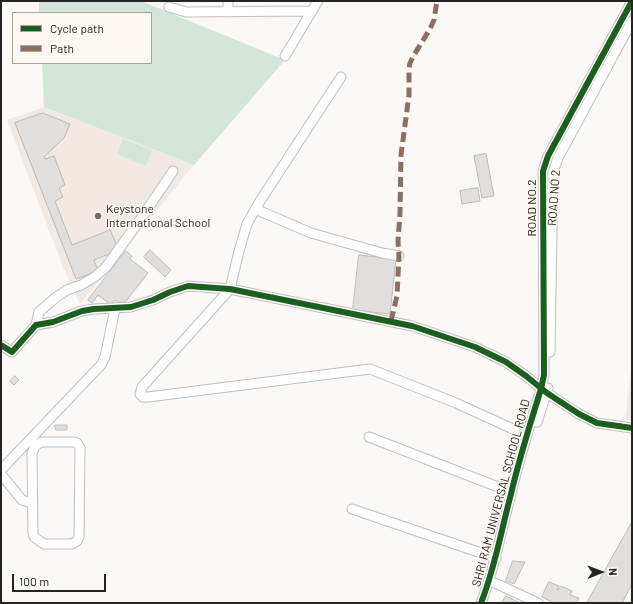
<!DOCTYPE html>
<html>
<head>
<meta charset="utf-8">
<style>
  body { margin:0 }
  #map { position:relative; width:633px; height:604px; overflow:hidden; background:#fbf8f6; font-family:Barlow,sans-serif }
  canvas { display:block }
  .frame { position:absolute; inset:0; border:2px solid #262422; pointer-events:none }
  .legend { position:absolute; left:12px; top:12px; width:140px; height:52px; box-sizing:border-box; background:#fef8f3; border:1px solid #a8a39f; margin:0; padding:5px 7px; list-style:none; font-size:12px; color:#262422 }
  .legend li { display:flex; align-items:center; gap:8px; height:20px }
  .legend b { width:20px; border:1px solid #a8a39f }
  .north { position:absolute; left:581px; top:552px; width:40px; height:40px; -webkit-text-stroke:3px #fef8f3; paint-order:stroke; rotate:89deg; font-size:11px; font-weight:700; line-height:16px; text-align:center; color:#262422 }
  .north::after { content:''; display:block; margin:auto; width:14px; height:18px; background:#262422; clip-path:polygon(50% 0,100% 100%,50% 72%,0 100%) }
  .scale { position:absolute; left:12px; top:574px; width:94px; height:18px; box-sizing:border-box; border:2px solid #262422; border-top:0; padding-left:5px; font-size:12px; line-height:14px; white-space:nowrap; color:#262422; -webkit-text-stroke:3px #fef8f3; paint-order:stroke }
</style>
</head>
<body>
<div id="map">
<canvas width="633" height="604"></canvas>
<div class="frame"></div>
<ul class="legend">
<li><b style="height:5px;background:#1b5e20"></b>Cycle path</li>
<li><b style="height:5px;background:#8d6e63"></b>Path</li>
</ul>
<div class="north">N</div>
<div class="scale">100 m</div>
</div>
<script>
const context = document.querySelector('canvas').getContext('2d');
context.lineJoin = 'round';
function paint(path, color) {
  context.fillStyle = color;
  context.fill(path, 'evenodd');
}
function stroke(path, color, width, dash) {
  context.strokeStyle = color;
  context.lineWidth = width;
  context.lineCap = dash ? 'butt' : 'round';
  context.setLineDash(dash || []);
  context.stroke(path);
}
function write(font, color, halo, rows, align = 'center') {
  context.font = font + ' Barlow,sans-serif';
  context.lineWidth = 3;
  context.setLineDash([]);
  context.textBaseline = 'middle';
  context.strokeStyle = halo;
  context.fillStyle = color;
  for (const [text, x, y, turn = 0] of rows) {
    context.save();
    context.translate(x, y);
    context.rotate((+turn || 0) * Math.PI / 180);
    context.textAlign = isNaN(turn) ? turn : align;
    if (halo) context.strokeText(text, 0, 0);
    context.fillText(text, 0, 0);
    context.restore();
  }
}
paint(new Path2D(`
  M44,107L194,165L80,304L63,267L7,120Z
  M632,360V421L625,420Z`), '#f1e9e2');
paint(new Path2D(`
  M39,1H141L285,60L194,165L44,107L42,63H151V13H39Z
  M123,139L152,150L146,166L117,154Z`), '#d4e6d7');
const building = new Path2D(`
  M43,113L70,124L64,138L44,157L45,159L54,156L65,185L59,188L63,197L55,201L72,245L110,230L119,250L94,260L98,271L76,279L15,123Z
  M486,154L494,196L482,198L474,156Z
  M478,188L480,201L462,204L460,191Z
  M150,250L171,270L165,277L144,257Z
  M126,251L132,256L130,259L148,273L123,305L115,300L111,305L98,295L92,303L88,300Z
  M359,255L396,259L390,314L353,310Z
  M15,376L19,380L14,385L10,381Z
  M55,425H67V430H56Z
  M632,522V584L622,603H587Z
  M513,561L525,562L514,584L506,581Z
  M549,582L559,586L557,590H558L561,586L572,591L570,595L579,598L577,602L579,603H554L542,597Z
  M506,596L520,603H502Z`);
paint(building, '#e1dfdd');
stroke(building, '#bdbab8', 1);
const minor = new Path2D(`
  M228,1V12
  M169,7L186,12L312,11
  M285,56L318,1
  M341,77L260,201L247,224L239,251L230,289L142,387L140,394L143,397H148L370,369L456,403L515,430
  M255,209L311,233L382,253L399,256
  M36,325L39,312L55,298L67,290L81,285L96,276L106,267L140,220L173,171
  M1,345L12,352L36,325L53,322L82,311L94,309L131,307L153,300L170,292L188,286L230,289L412,326L475,347L506,362L526,376L547,393L579,414L597,423L632,428
  M550,352L553,172L558,158L632,21
  M537,422L548,388
  M369,437L511,492
  M41,442H74L77,443L80,448L79,537L77,541L72,544H44L34,537L33,533L32,453L35,446Z
  M1,470L101,365L105,357L115,309
  M1,474L22,500L32,503
  M352,509L496,558
  M495,583L538,603
  M481,603C495,568 501,531 511,494C519,459 530,424 541,389L544,375L543,171L548,156L632,1`);
stroke(minor, '#c2bfbe', 11);
stroke(minor, '#fefefe', 9);
stroke(new Path2D(`
  M391,321L397,296L399,256L398,241L400,214L401,155L409,95V69L410,63L414,55L430,29L434,20L437,1`), '#8d6e63', 5, [10, 5]);
stroke(new Path2D(`
  M1,345L12,352L36,325L53,322L82,311L94,309L131,307L153,300L170,292L188,286L230,289L412,326L475,347L506,362L526,376L547,393L579,414L597,423L632,428
  M481,603C495,568 501,531 511,494C519,459 530,424 541,389L544,375L543,171L548,156L632,1`), '#1b5e20', 6);
for (const [x, y, r, color] of [
  [98,216,4,"#716e6c"]
]) {
  const dot = new Path2D();
  dot.arc(x, y, r, 0, 2 * Math.PI);
  context.fillStyle = color;
  context.fill(dot);
  stroke(dot, '#fef8f3', 1.5);
}
write('12px', '#262422', '#fef8f3', [
  ["ROAD NO 2",554,198,-86],
  ["ROAD NO.2",532,208,-90],
  ["SHRI RAM UNIVERSAL SCHOOL ROAD",501,493,-75]
]);
write('12px', '#262422', '#fef8f3', [
  ["Keystone",106,209],
  ["International School",106,223]
], 'left');
</script>
</body>
</html>
